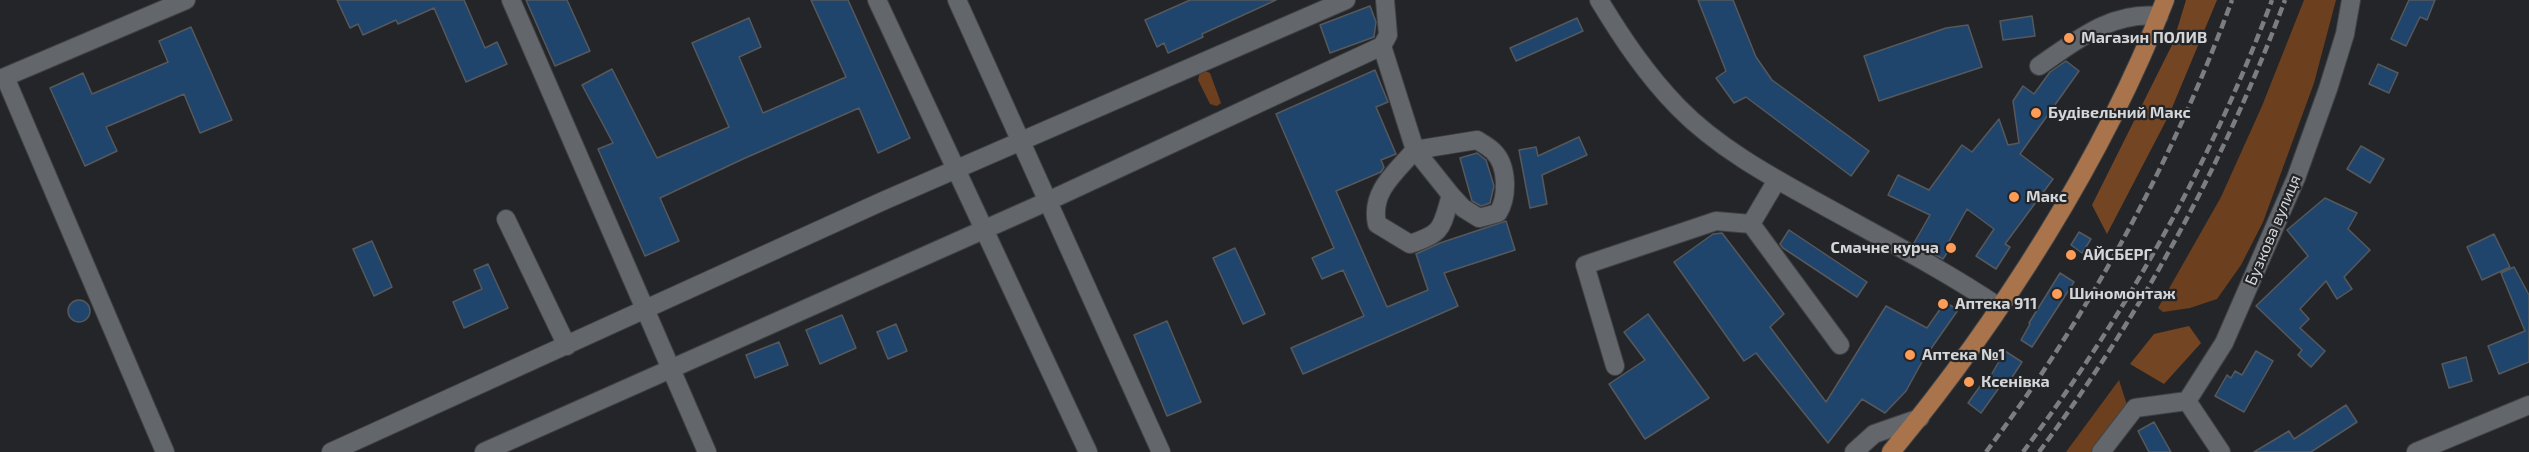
<!DOCTYPE html>
<html>
<head>
<meta charset="utf-8">
<style>
  body { margin:0 }
  canvas { display:block; background:#232528 }
</style>
</head>
<body>
<canvas width="2529" height="452"></canvas>
<script>
const context = document.querySelector('canvas').getContext('2d');
context.lineJoin = 'round';
function paint(path, color) {
  context.fillStyle = color;
  context.fill(path, 'evenodd');
}
function stroke(path, color, width, dash) {
  context.strokeStyle = color;
  context.lineWidth = width;
  context.lineCap = dash ? 'butt' : 'round';
  context.setLineDash(dash || []);
  context.stroke(path);
}
function write(font, color, halo, rows, align = 'center') {
  context.font = font + ' "Exo 2",sans-serif';
  context.lineWidth = 4.5;
  context.setLineDash([]);
  context.textBaseline = 'middle';
  context.strokeStyle = halo;
  context.fillStyle = color;
  for (const [text, x, y, turn = 0] of rows) {
    context.save();
    context.translate(x, y);
    context.rotate((+turn || 0) * Math.PI / 180);
    context.textAlign = isNaN(turn) ? turn : align;
    if (halo) context.strokeText(text, 0, 0);
    context.fillText(text, 0, 0);
    context.restore();
  }
}
paint(new Path2D(`
  M2304,0H2336L2314,83L2263,222L2241,265L2217,299L2190,308L2163,312L2158,308L2221,197L2262,106Z
  M1205,71L1210,73L1221,103L1217,106L1210,104L1198,80L1200,72Z
  M2119,380L2127,405L2091,452H2066Z`), '#6c3f1e');
paint(new Path2D(`
  M2186,0H2217L2169,115L2107,234L2092,205L2173,43Z
  M2189,326L2201,343L2164,384L2130,364L2154,334Z`), '#734523');
const building = new Path2D(`
  M337,0H464L485,48L497,42L507,64L466,82L434,8L398,24L396,20L363,35L358,24L350,28Z
  M526,0H567L590,51L555,66Z
  M811,0H848L910,138L878,153L859,108L743,159L660,198L679,241L645,256L598,149L613,143L582,85L612,69L657,158L729,127L692,43L749,18L761,47L739,57L763,113L846,77Z
  M1190,0H1276L1202,34L1203,37L1168,53L1164,43L1157,47L1145,20Z
  M1698,0H1733L1756,57L1772,80L1869,151L1851,176L1746,97L1734,103L1716,78L1726,71Z
  M2409,0H2435L2427,20L2420,17L2406,46L2391,39Z
  M1370,6L1376,22L1374,37L1330,53L1320,25Z
  M2032,16L2035,36L2003,40L2000,21Z
  M1577,18L1583,31L1516,61L1510,48Z
  M1968,25L1982,67L1879,101L1864,56L1946,28Z
  M191,27L232,120L200,133L184,94L106,127L117,151L85,166L50,88L83,73L92,94L168,62L159,41Z
  M2066,61L2079,71L2020,154L2053,179L2005,244L2010,247L1996,269L1976,256L1994,229L1967,209L1948,243L1952,245L1943,259L1914,243L1930,215L1888,195L1898,175L1929,190L1962,145L1972,152L1999,119L2008,145L2019,143L2013,101L2023,86L2034,94L2050,72Z
  M2378,64L2398,73L2389,93L2369,84Z
  M1375,70L1388,102L1376,107L1396,154L1381,160L1384,167L1381,172L1336,191L1387,307L1428,290L1416,254L1440,243L1506,221L1515,250L1444,273L1458,306L1303,374L1291,348L1364,316L1343,270L1322,279L1312,258L1334,248L1276,114Z
  M1579,137L1587,155L1542,175L1547,204L1530,208L1519,150L1536,147L1538,156Z
  M2361,146L2384,159L2370,183L2347,169Z
  M1477,153L1486,160L1494,186L1490,203L1481,206L1472,201L1460,158Z
  M2325,198L2357,213L2348,229L2370,250L2344,277L2352,289L2337,299L2326,281L2300,309L2309,319L2300,328L2325,351L2311,367L2298,355L2302,350L2256,306L2308,256L2287,230Z
  M1789,230L1867,282L1857,297L1783,248L1780,244Z
  M2079,232L2091,239L2082,253L2071,245Z
  M1722,233L1784,314L1770,327L1826,402L1886,306L1927,328L1945,302L1958,310L1923,360L1906,391L1885,413L1862,399L1828,443L1756,353L1744,361L1674,262L1713,234Z
  M2494,234L2510,267L2482,280L2467,247Z
  M372,241L392,287L374,296L353,249Z
  M1235,248L1265,314L1243,324L1213,258Z
  M488,264L508,308L464,328L453,302L482,289L474,270Z
  M2514,267L2529,295V362L2499,374L2488,346L2525,331L2501,273Z
  M2060,273L2074,282L2032,347L2021,340L2030,324L2029,323Z
  M68 311a11 11 0 1 1 22 0a11 11 0 1 1-22 0Z
  M1648,314L1709,398L1645,439L1609,384L1645,360L1624,332Z
  M842,315L856,348L820,364L806,330Z
  M1167,321L1201,402L1167,416L1134,335Z
  M896,324L907,351L888,359L877,332Z
  M779,342L788,365L755,378L746,355Z
  M2005,351L2022,362L2005,388L2001,385L1981,413L1968,403L1988,375L1990,377Z
  M2256,351L2273,361L2244,412L2215,396L2227,375L2231,378L2235,371L2242,375Z
  M2466,357L2472,381L2449,388L2442,364Z
  M2346,405L2357,422L2311,452H2254L2289,431L2294,439Z
  M2154,422L2171,452H2149L2138,431Z`);
paint(building, '#20456c');
stroke(building, '#56585c', 1.5);
const minor = new Path2D(`
  M511,0L707,452
  M877,0L1088,452
  M957,0L1161,452
  M1599,0C1622,38 1646,74 1678,107C1717,147 1768,175 1817,202C1878,236 1941,268 1999,307
  M1382,46L1415,150C1395,173 1370,192 1377,224L1410,244C1444,233 1441,228 1451,195L1415,150L1477,140C1482,143 1489,147 1493,151C1508,165 1508,197 1498,213L1479,218L1463,208L1451,195
  M2039,66C2077,40 2111,11 2159,16
  M1777,180L1751,224L1840,345
  M506,219L567,346
  M1615,366L1585,265L1716,221L1751,224
  M2187,401L2224,343L2296,178L2328,89L2345,34L2351,0
  M2187,401L2221,452
  M165,452L5,77L186,0
  M331,452L883,201L1346,0
  M484,452L1046,202L1382,46L1388,35L1385,0
  M1854,452L1874,434L1920,418
  M2101,452L2135,408L2187,401
  M2416,452L2529,405`);
const major = new Path2D(`
  M1891,452C1999,322 2104,158 2165,0`);
stroke(minor, '#404245', 20);
stroke(major, '#404245', 20);
stroke(minor, '#63666a', 18);
stroke(major, '#a9744b', 18);
stroke(new Path2D(`
  M1986,452C2089,315 2173,161 2232,0
  M2023,452C2127,313 2211,163 2272,0
  M2039,452C2142,314 2225,161 2285,0`), '#7b7d80', 4.5, [9, 4.5]);
for (const [x, y, r, color] of [
  [2069,38,6,"#fd9c56"],
  [2036,113,6,"#fd9c56"],
  [2014,197,6,"#fd9c56"],
  [1951,248,6,"#fd9c56"],
  [2071,255,6,"#fd9c56"],
  [2057,294,6,"#fd9c56"],
  [1943,304,6,"#fd9c56"],
  [1910,355,6,"#fd9c56"],
  [1969,382,6,"#fd9c56"]
]) {
  const dot = new Path2D();
  dot.arc(x, y, r, 0, 2 * Math.PI);
  context.fillStyle = color;
  context.fill(dot);
  stroke(dot, '#232528', 2);
}
write('bold 16px', '#d4d6d8', '#232528', [
  ["Магазин ПОЛИВ",2081,38],
  ["Будівельний Макс",2048,113],
  ["Макс",2026,197],
  ["Смачне курча",1939,248,"right"],
  ["АЙСБЕРГ",2083,255],
  ["Шиномонтаж",2069,294],
  ["Аптека 911",1955,304],
  ["Аптека №1",1922,355],
  ["Ксенівка",1981,382]
], 'left');
write('16px', '#d4d6d8', '#232528', [
  ["Бузкова вулиця",2273,230,-67]
]);
</script>
</body>
</html>
